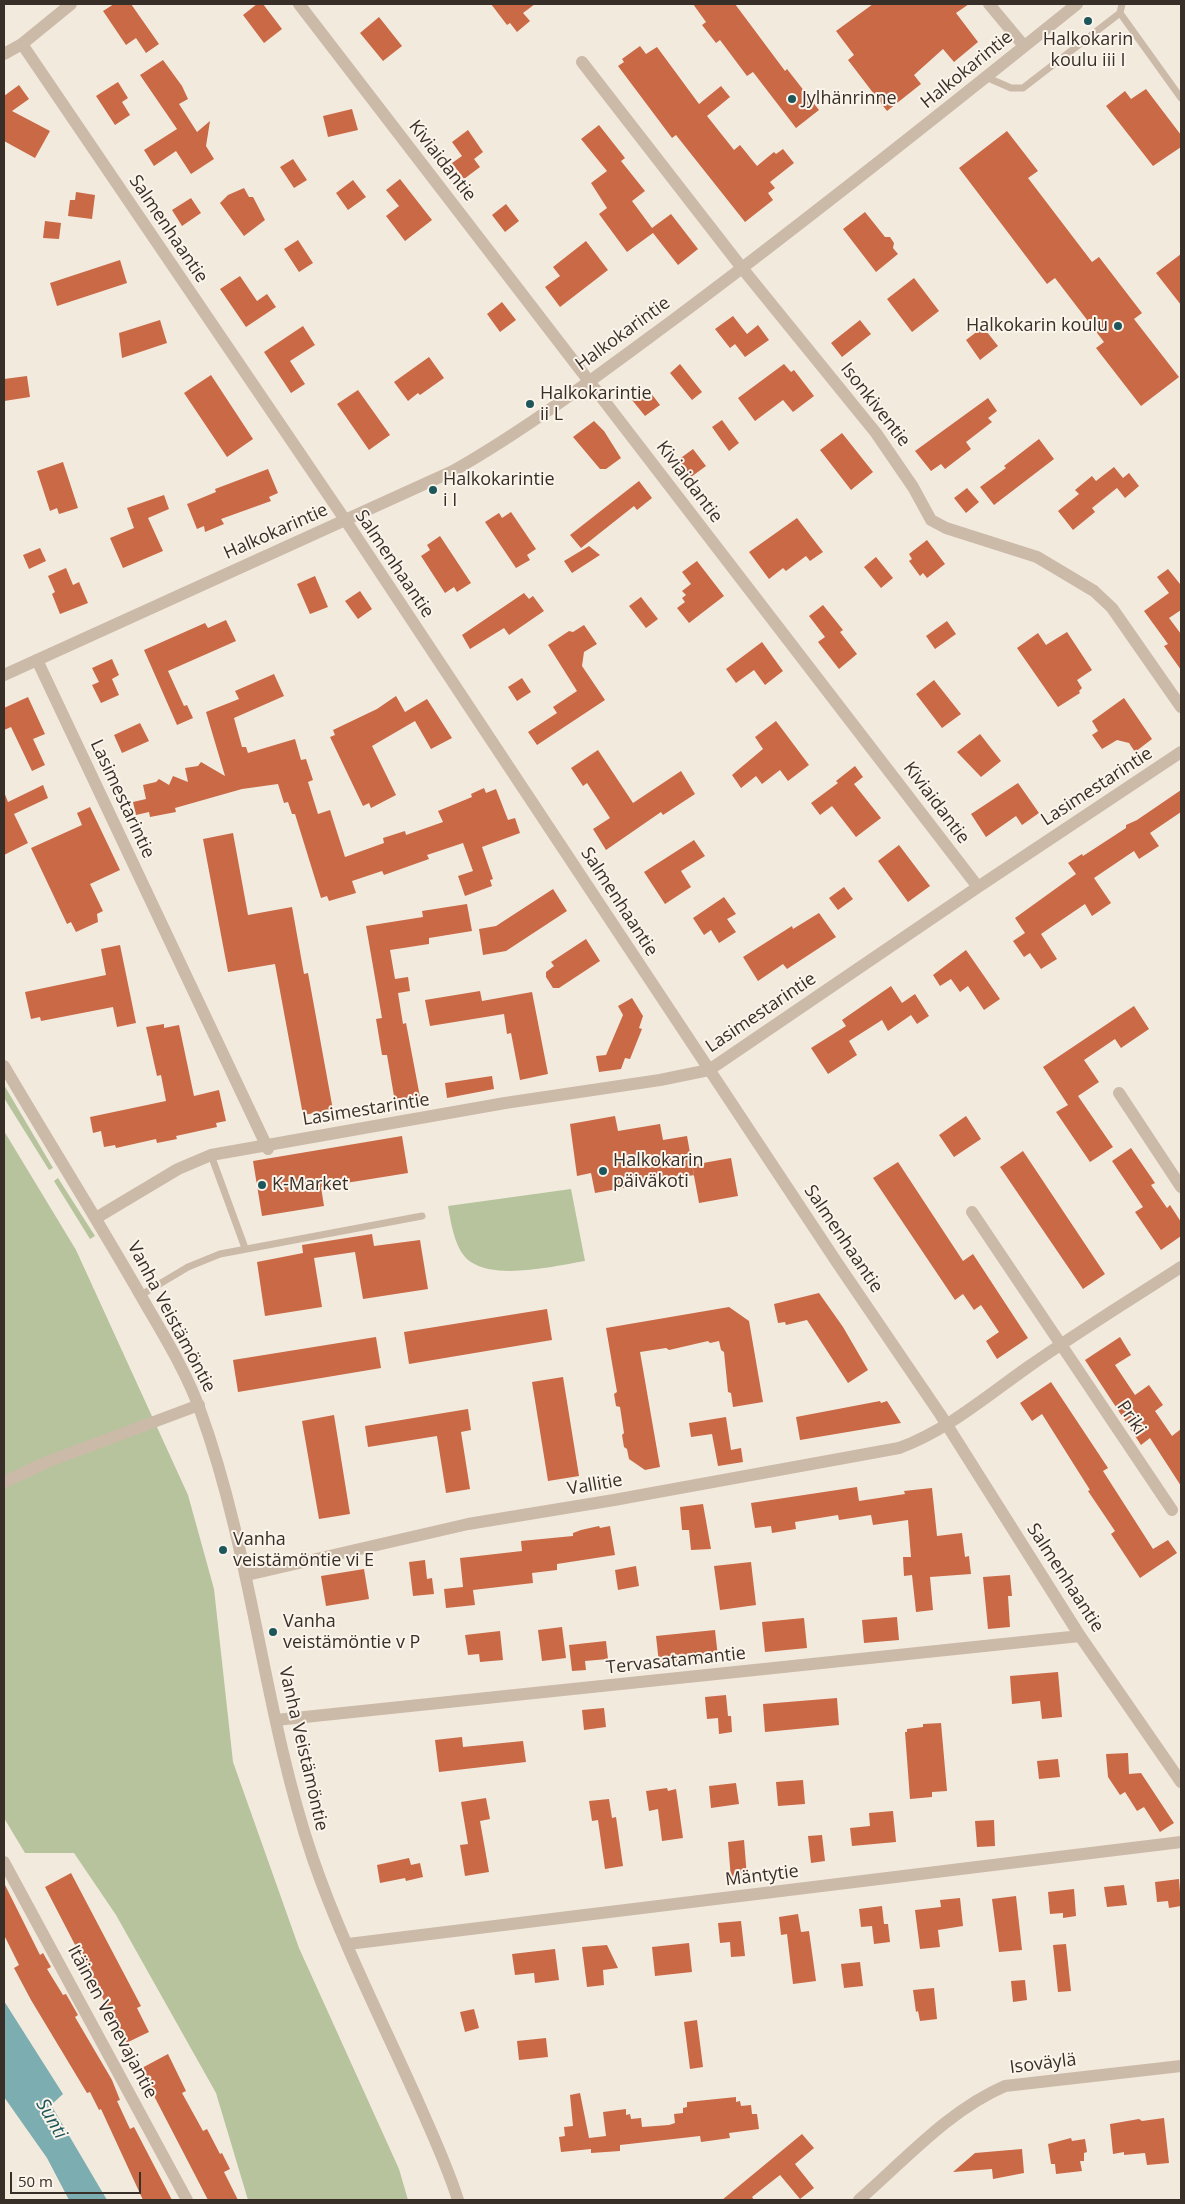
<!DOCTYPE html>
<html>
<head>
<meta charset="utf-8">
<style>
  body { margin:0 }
  #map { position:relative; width:1185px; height:2204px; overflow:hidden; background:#f3eade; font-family:"Open Sans",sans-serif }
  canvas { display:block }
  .frame { position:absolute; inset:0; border:5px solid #392f29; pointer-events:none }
  .scale { position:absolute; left:10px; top:2172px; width:131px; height:22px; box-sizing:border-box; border:2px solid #392f29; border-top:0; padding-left:6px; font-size:15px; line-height:18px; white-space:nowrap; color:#392f29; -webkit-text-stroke:4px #fbf4eb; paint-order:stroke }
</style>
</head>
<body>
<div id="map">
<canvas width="1185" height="2204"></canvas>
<div class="frame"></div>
<div class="scale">50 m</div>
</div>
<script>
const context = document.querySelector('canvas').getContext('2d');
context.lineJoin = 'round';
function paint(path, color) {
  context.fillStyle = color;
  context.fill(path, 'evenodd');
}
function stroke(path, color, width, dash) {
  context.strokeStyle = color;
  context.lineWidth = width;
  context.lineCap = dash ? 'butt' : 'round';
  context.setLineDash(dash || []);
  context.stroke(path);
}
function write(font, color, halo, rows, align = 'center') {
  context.font = font + ' "Open Sans",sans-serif';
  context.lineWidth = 4;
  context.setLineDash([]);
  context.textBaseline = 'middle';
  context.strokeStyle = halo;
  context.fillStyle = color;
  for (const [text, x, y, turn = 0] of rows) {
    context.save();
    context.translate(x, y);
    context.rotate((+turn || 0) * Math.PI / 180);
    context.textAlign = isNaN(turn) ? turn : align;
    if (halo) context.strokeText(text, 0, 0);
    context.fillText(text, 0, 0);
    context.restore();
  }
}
paint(new Path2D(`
  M4,1085L53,1168L49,1170L4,1098Z
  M4,1131L76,1250L188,1495L214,1589L233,1762L299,1948L399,2169L408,2200H248L216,2093L116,1915L74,1853H25L4,1818Z
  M58,1178L95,1236L90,1239L54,1181Z
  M571,1189L585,1261C554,1266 498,1280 471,1262C455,1252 451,1223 448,1206Z`), '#b6c39d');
paint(new Path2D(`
  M4,2001L63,2094L51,2105L107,2200H69L47,2158L4,2097Z`), '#7caeb1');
paint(new Path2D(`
  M114,4H131L159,44L146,53L136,38L126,45L103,11Z
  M257,4H263L282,29L264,43L243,15Z
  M491,4H535L523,13L530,21L517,32L510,23L507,25Z
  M693,4H735L785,71L787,69L819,110L796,128L753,72L747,76L720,40L716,43L702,25L706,22Z
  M873,4H969L956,13L978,42L954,62L943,49L914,75L921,84L887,111L848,60L854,55L836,31Z
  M379,17L402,46L383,61L360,33Z
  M640,46L646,54L657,47L699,104L721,86L730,97L707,116L734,150L740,145L757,166L774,152L776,154L783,149L794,163L770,182L775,188L768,193L773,200L745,222L676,135L672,138L618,66L624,62L622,59Z
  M163,60L182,86L188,99L179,104L197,132L210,121L206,146L214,159L191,174L176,151L154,166L144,150L177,129L140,75Z
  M118,82L128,98L122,102L130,115L115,125L96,96Z
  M19,85L29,99L12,111L50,131L35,158L4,141V96Z
  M1146,89L1181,135V147L1153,166L1106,106L1125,91L1131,99Z
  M352,109L358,130L328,137L323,116Z
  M599,125L625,158L621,161L645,191L632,201L652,228L671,214L698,249L678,265L653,233L627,252L599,214L607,208L591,183L607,171L581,139Z
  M468,130L483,152L474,159L480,167L464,179L452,163L462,156L452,142Z
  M1007,131L1038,171L1028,178L1092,262L1099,257L1142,313L1134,319L1179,377L1141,406L1096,348L1104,342L1055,278L1047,284L959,168Z
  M293,159L307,180L294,188L280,167Z
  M400,179L432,220L405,241L386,216L399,206L386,190Z
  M353,180L366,197L348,210L336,193Z
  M244,188L249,197H253L265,220L244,236L220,203L228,195Z
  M76,192L95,195L92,219L68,216L70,200H75Z
  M191,198L201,213L182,226L172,210Z
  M506,204L519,221L505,232L492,215Z
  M865,212L885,237H890L894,243L893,248L898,254L876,272L843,229Z
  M45,221L61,223L59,239L43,238Z
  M298,240L313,263L299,272L284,249Z
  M586,241L608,270L560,307L545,287L560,276L553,267Z
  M1181,254V305L1156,273Z
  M120,260L127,283L57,306L50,283Z
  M240,276L257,301L267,294L276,307L246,327L220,289Z
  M914,278L939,311L912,332L887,299Z
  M502,302L516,320L500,332L487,314Z
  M733,316L747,334L758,325L769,340L745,357L735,344L730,348L715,329Z
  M160,320L167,343L122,358L119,333Z
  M860,320L871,334L842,357L831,343Z
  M303,326L315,345L290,361L305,384L291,393L264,352Z
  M983,327L998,346L980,360L966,340Z
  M429,357L444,378L420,395L418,393L408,401L394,382Z
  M680,364L702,392L692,400L670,373Z
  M784,364L791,372L794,370L814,396L793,412L783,400L755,421L738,398Z
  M211,375L253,439L227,457L184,393Z
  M27,376L30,397L4,401V379Z
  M647,388L660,405L645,416L632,400Z
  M358,390L390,435L369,450L337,404Z
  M988,398L997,411L988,418L992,422L966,442L971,449L945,469L941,464L931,471L915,451Z
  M722,420L739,443L729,451L712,427Z
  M594,421L604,431L621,458L606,469H600L573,437Z
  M842,433L873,472L851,490L820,450Z
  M1039,439L1054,459L994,505L980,487L1006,468L1004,466Z
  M693,449L706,466L691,477L678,460Z
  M63,462L78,508L59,514L57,508L50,511L37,471Z
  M1114,467L1123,478L1129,473L1139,486L1125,498L1117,488L1092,508L1095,512L1073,530L1058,511L1079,494L1075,490L1092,476L1096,481Z
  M268,469L278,493L269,497L271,501L221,519L224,524L205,532L204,526L197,529L187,504L216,492L215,489Z
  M639,481L652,498L637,510L634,506L581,548L570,535Z
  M967,488L979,502L966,513L954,498Z
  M164,495L169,509L148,518L163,551L123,568L110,538L134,528L127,508Z
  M511,512L536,549L527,555L530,560L516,568L485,522L499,513L502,518Z
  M797,518L823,552L810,561L806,556L786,571L783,568L769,579L749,552Z
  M440,536L471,583L457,592L454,587L445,593L421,556L430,550L427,545Z
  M927,540L945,564L927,578L923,573L920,576L909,561L912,559L909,554Z
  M589,546L600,555L572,573L564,561Z
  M40,548L46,561L29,569L23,555Z
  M876,557L893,578L881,588L864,567Z
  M697,561L724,596L689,623L677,608L685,602L682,598L686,595L682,591L691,584L682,572Z
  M66,568L73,585L79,582L88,603L60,614L52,594L55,592L48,576Z
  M1168,569L1180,584L1181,583V610L1169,618L1181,634V670L1164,646L1168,644L1144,611L1169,593L1157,577Z
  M315,576L328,607L310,614L297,584Z
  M360,591L372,609L358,619L345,601Z
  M524,593L529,599L533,596L544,611L509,635L504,628L470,649L462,635Z
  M641,597L658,619L646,628L629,606Z
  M823,605L843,630L840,632L857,654L839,669L818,642L825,637L809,616Z
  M226,620L236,641L168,671L184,706L187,705L193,718L177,725L144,650L205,623L208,628Z
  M947,621L956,634L935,649L926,636Z
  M584,625L597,644L584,652L582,666L605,700L537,745L528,732L557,713L553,707L577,691L548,645L569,631L573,632Z
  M1067,632L1092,670L1077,680L1082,688L1079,691L1080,693L1058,707L1017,648L1038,633L1046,645Z
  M762,642L783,671L765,685L754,670L736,683L726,669Z
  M112,659L119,675L112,679L119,695L101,703L92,685L99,682L92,668Z
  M274,674L284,696L234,718L242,747H246L248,753L295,739L301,760L306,759L313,780L308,782L318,814L330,810L345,857L384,843L383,838L405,831L406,835L443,822L438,811L472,797L471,794L484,788L486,793L496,789L508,820L515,818L520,833L482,847L493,879L490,880L492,886L465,896L458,876L473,871L463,843L427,855L429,859L384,875L382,871L352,881L356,893L329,901L327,896L321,898L295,814H292L288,802L284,803L278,784L242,789L175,808L176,812L150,817L149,812L136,815L133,802L146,799L143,785L156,782L159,779L169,785L173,776L188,782L185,768L198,766L201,762L225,776L206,712L239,699L235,691Z
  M522,678L531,692L517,701L508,687Z
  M934,680L961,714L942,728L916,694Z
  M396,696L405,712L427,699L452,738L431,749L415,721L372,746L396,795L371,808L369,803L363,806L330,737L335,735L333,730L377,709Z
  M28,697L45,734L33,739L45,765L32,771L11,727L4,730V708Z
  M1124,698L1152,739L1135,752L1129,743L1117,740L1102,749L1092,735L1098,731L1092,721Z
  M776,721L809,765L788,781L780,770L762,784L756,776L741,788L732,775L763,749L755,737Z
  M140,723L149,741L122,753L114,735Z
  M980,734L1001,761L981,777L957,752Z
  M598,750L633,803L681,771L695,794L663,815L661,812L606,850L593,829L610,818L587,783L583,786L571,768Z
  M855,766L863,777L854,784L881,818L856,837L832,806L820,815L811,803L838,783L836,781Z
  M1018,783L1039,813L1022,825L1016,816L986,837L971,814Z
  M43,785L48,798L14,814L28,843L4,855V792L8,802Z
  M1181,790V812L1150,833L1159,846L1139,859L1134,851L1094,878L1111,903L1092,916L1085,904L1041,934L1057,959L1041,969L1030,953L1024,957L1013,941L1025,933L1015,918L1076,874L1068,863L1082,854L1083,856L1126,828V825L1137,820Z
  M90,807L120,870L90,884L103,911L97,914L98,922L76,932L71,922L67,924L31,848L82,825L77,813Z
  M233,833L248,915L292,907L304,974L308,973L333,1110L303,1115L275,964L228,972L203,839Z
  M694,840L705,856L681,871L691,887L665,904L644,872Z
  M899,845L930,886L908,902L878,861Z
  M844,887L853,899L838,910L829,898Z
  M553,889L567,911L506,951L483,955L479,929L496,926Z
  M724,897L736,914L727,919L736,932L719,943L711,930L704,935L693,918Z
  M467,904L472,931L429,938V944L390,950L395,979L408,977L410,991L398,993L403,1024L406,1023L420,1097L395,1102L387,1055H382L376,1019L382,1018L366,926L423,917L422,911Z
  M819,913L836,937L787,969L783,964L758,981L743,957L792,926L793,929Z
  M586,939L600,961L559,988H553L546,977V972L554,966L551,962Z
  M120,945L136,1023L117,1027L113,1007L41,1021L40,1017L31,1019L25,992L106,975L101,949Z
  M966,950L1000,999L984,1010L968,986L960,992L951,979L940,986L933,975Z
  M891,986L902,1003L915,994L929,1016L917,1024L911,1015L888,1031L882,1020L849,1041L857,1055L828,1074L811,1048L846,1026L842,1020Z
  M480,991L482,1001L532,992L548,1074L520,1080L511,1033L507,1034L504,1014L430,1026L425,1000Z
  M632,998L643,1016L639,1028L642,1029L630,1059L625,1058L621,1069L599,1072L596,1056L606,1055L623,1015L618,1006Z
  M1134,1006L1149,1029L1121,1048L1115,1039L1084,1060L1099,1082L1078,1096L1113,1147L1090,1162L1056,1112L1068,1105L1043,1067Z
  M164,1024V1028L179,1025L194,1096L219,1090L226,1121L216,1123L217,1127L176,1136L177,1139L157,1143L156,1139L116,1148L115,1145L104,1147L101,1131L93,1133L90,1117L166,1101L161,1075L157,1076L146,1027Z
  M492,1076L494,1089L447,1098L445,1083Z
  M615,1116L618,1131L660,1124L663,1140L687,1136L694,1175L595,1193L591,1173L577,1176L570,1124Z
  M966,1116L981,1139L954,1157L939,1135Z
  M402,1136L408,1173L321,1187L324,1206L262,1216L253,1161Z
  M1131,1148L1155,1183L1151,1185L1167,1208L1170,1205L1181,1222V1236L1161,1250L1135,1212L1143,1207L1112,1161Z
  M1023,1151L1105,1274L1083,1289L1000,1167Z
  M731,1158L738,1196L699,1203L692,1165Z
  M898,1162L963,1261L973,1254L1028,1338L997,1359L986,1341L999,1332L981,1305L974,1310L963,1294L955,1300L873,1178Z
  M372,1234L374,1246L420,1240L428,1289L363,1299L355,1252L314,1258L322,1307L265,1316L257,1262L303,1253L302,1245Z
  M819,1293L843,1327L868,1370L848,1383L807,1320L786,1325L785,1322L778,1323L774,1304Z
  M729,1307L749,1321L763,1402L733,1407L731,1393L728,1392L724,1352L721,1350L719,1341L710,1343L708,1341L669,1350L666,1348L640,1352L660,1467L645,1470L629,1459L627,1449L624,1447L622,1435L624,1433L620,1407L616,1406L614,1394L617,1392L606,1328Z
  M547,1309L552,1340L409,1364L404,1332Z
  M376,1337L381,1368L238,1392L233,1360Z
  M1120,1337L1131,1355L1115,1365L1135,1395L1149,1385L1163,1405L1155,1411L1172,1436L1181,1429V1486L1150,1438L1141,1445L1085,1360Z
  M563,1377L579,1476L548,1481L532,1382Z
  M1051,1382L1108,1468L1103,1471L1153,1549L1168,1540L1177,1553L1140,1578L1111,1534L1115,1531L1088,1491L1090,1490L1042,1414L1032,1421L1020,1403Z
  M880,1401L881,1403L887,1401L901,1423L800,1440L796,1417Z
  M468,1409L471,1430L461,1432L470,1489L446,1493L437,1436L368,1447L365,1426Z
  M334,1415L350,1514L319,1519L302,1421Z
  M726,1417L731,1450L741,1448L743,1462L718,1466L712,1434L691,1437L689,1423Z
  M857,1487L859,1501L905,1494L904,1491L932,1488L937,1536L962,1533L965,1557L969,1556L971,1574L930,1577L933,1610L916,1612L912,1575L904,1576L903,1557H911L908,1520L873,1525L871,1515L839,1520L838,1515L795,1522L796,1529L772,1533L771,1526L755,1528L751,1503Z
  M703,1504L711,1549L691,1550L689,1530H682L680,1507Z
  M599,1526L600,1528L610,1526L615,1555L557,1564V1570L532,1573L533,1583L473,1590L475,1605L446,1608L444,1589L463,1587L460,1558L522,1551L521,1541L573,1536V1533L581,1530Z
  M425,1560L427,1579L432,1578L434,1594L413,1596L409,1562Z
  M751,1562L756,1605L720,1610L714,1566Z
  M636,1566L639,1586L618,1590L615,1570Z
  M364,1569L369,1599L326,1606L321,1576Z
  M1010,1575L1012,1596H1008L1010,1627L988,1629L983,1577Z
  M897,1617L899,1640L864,1643L862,1620Z
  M804,1618L807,1648L765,1652L762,1622Z
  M562,1627L566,1658L542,1661L538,1630Z
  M715,1630L718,1657L659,1663L656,1636Z
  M500,1631L503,1660L480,1662L479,1654L468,1655L465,1635Z
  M606,1641L608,1659L585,1661L586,1670L572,1671L569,1645Z
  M1058,1672L1062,1717L1042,1719L1040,1701L1012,1704L1010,1676Z
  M726,1695L728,1716H731L732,1732L719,1734L718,1718L707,1719L705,1697Z
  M837,1698L839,1725L765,1732L763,1704Z
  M604,1708L606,1727L584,1730L582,1710Z
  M941,1723L947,1791L932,1792V1797L910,1799L905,1732H907V1729L923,1727V1724Z
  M462,1737L463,1747L523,1741L526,1762L439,1772L435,1740Z
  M1128,1753L1129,1774L1141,1773L1174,1823L1160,1832L1144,1807L1137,1811L1125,1792L1120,1795L1108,1777L1106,1754Z
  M1058,1759L1060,1777L1039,1779L1037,1761Z
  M803,1780L805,1804L778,1806L776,1782Z
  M736,1783L739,1804L711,1808L709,1786Z
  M667,1788L668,1791L676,1789L683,1838L662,1841L658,1809L649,1811L646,1791Z
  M486,1798L490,1819L480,1821L489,1872L465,1876L460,1845L468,1844L461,1802Z
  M609,1799L612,1818L616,1817L623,1866L605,1869L598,1820L592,1821L589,1801Z
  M893,1811L896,1842L852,1846L850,1828L870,1826L869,1813Z
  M994,1820L995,1846L977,1847L975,1821Z
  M822,1835L825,1861L811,1863L808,1836Z
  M744,1840L747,1877L731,1879L728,1842Z
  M409,1858L411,1865L420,1863L423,1877L406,1881L405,1878L380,1883L377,1865Z
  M71,1873L141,2006L137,2008L149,2032L126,2043L45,1887Z
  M1179,1879L1181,1906L1169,1908L1168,1901L1157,1902L1155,1882Z
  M4,1883L40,1955L43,1953L51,1967L47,1969L63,1995L66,1994L78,2015L75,2017L112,2080L120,2100L117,2101L130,2129L134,2127L172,2200H143L101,2109L99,2110L90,2092L87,2093L31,2000L14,1968L19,1965L4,1935Z
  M1124,1885L1127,1905L1107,1907L1104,1887Z
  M1074,1889L1076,1916L1063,1918V1913L1050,1914L1048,1892Z
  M1016,1896L1022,1950L999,1952L992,1899Z
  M960,1898L963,1926L938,1930L940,1947L920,1949L915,1910L941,1907L940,1900Z
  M882,1906L884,1924H888L890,1942L874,1944L872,1926L861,1927L859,1909Z
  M798,1914L801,1932L809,1931L816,1981L793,1984L787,1934L781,1935L779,1917Z
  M741,1921L745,1956L731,1957L730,1942L720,1943L718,1923Z
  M689,1943L692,1972L655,1976L652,1947Z
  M1066,1944L1071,1991L1058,1992L1053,1945Z
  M607,1945L618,1968L603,1970L604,1985L587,1987L582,1947Z
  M555,1949L559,1980L535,1983L534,1973L515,1975L512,1954Z
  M860,1962L863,1986L844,1988L841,1964Z
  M1025,1980L1027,2000L1013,2002L1011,1981Z
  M934,1988L937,2019L920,2021L918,2011L916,2012L913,1990Z
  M474,2009L479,2028L465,2032L460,2012Z
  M697,2020L703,2067L690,2069L684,2022Z
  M546,2038L548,2057L519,2060L517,2041Z
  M168,2054L186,2091L182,2093L203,2131L207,2129L220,2154L222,2153L230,2169L224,2172L238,2200H208L140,2069Z
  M580,2093L589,2138L606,2136L603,2112L626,2109V2115L630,2114L631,2119L641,2118L642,2127L669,2125L675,2123L674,2114L683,2113V2108L687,2107V2102L736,2097V2102L740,2101L741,2106L751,2105L752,2114H757L759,2129L729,2133L730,2138L701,2142L700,2136L620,2145V2151L591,2153V2149L561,2152L559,2137L565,2136L564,2127L573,2126L570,2095Z
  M1164,2118L1169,2163L1147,2165L1145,2153L1124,2155V2152L1113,2154L1110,2124L1139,2119L1142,2121Z
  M802,2134L814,2148L795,2164L814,2188L800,2199L780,2175L752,2197L754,2200H722Z
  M1071,2138L1072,2141L1085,2139L1087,2152L1084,2153V2161H1080L1082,2171L1056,2174L1055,2164H1051L1048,2144Z
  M1022,2149L1024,2173L993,2179L992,2169L953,2172L975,2153Z`), '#c96946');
stroke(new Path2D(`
  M1120,13L1181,98
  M988,78L1011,88H1023L1120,13L1122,4
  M211,1155L245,1248
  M141,1295L188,1267L220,1254L422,1216`), '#ccbaa9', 7);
stroke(new Path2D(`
  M299,4L978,887
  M989,4L1024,46
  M22,44L352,530L838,1264L940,1414L1080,1636L1181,1782
  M4,54L22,44L71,4
  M582,62L742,268L876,433L913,487L931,520L946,528L1037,557L1094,591L1112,608L1181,707
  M37,660L268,1149
  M1119,1093L1181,1187
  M972,1212L1172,1510
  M96,1218L178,1169L211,1155L505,1103L660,1080L709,1070L978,887L1181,752
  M4,1482L47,1462L199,1405
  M247,1575L468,1524L614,1500L899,1448C946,1431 987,1396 1028,1367C1078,1332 1130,1300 1181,1267
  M276,1720L1080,1636
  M4,1862L187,2200
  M348,1944L1181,1842`), '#ccbaa9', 12);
stroke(new Path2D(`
  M4,675L453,471C530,427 601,373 673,320C810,218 944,111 1077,4
  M4,1066C48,1141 94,1214 137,1289C159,1328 185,1368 200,1410C253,1556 263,1712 313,1859C341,1940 381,2019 416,2097C431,2131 447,2165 458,2200
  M859,2200C905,2160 949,2110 1005,2086L1181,2066`), '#ccbaa9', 12);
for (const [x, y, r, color] of [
  [1088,21,5,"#1d575c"],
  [792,99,5,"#1d575c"],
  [1118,326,5,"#1d575c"],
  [530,404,5,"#1d575c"],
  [433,490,5,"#1d575c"],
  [603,1171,5,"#1d575c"],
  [262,1185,5,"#1d575c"],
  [223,1550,5,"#1d575c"],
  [273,1632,5,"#1d575c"]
]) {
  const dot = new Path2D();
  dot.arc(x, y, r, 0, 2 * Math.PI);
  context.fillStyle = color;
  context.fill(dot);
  stroke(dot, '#fbf4eb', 2);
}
write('18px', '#392f29', '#fbf4eb', [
  ["Halkokarin",1088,40,"center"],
  ["koulu iii I",1088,61,"center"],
  ["Jylhänrinne",802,99],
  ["Halkokarin koulu",1108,326,"right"],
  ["Halkokarintie",540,394],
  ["ii L",540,415],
  ["Halkokarintie",443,480],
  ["i I",443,501],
  ["Halkokarin",613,1161],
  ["päiväkoti",613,1182],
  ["K-Market",272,1185],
  ["Vanha",233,1540],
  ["veistämöntie vi E",233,1561],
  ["Vanha",283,1622],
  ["veistämöntie v P",283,1643]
], 'left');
write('18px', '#392f29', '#fbf4eb', [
  ["Halkokarintie",967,70,-39],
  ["Kiviaidantie",442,161,52],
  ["Salmenhaantie",168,229,56],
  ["Halkokarintie",623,334,-36],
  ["Isonkiventie",875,405,52],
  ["Kiviaidantie",689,482,53],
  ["Halkokarintie",276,532,-24],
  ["Salmenhaantie",394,564,56],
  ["Lasimestarintie",1097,787,-33],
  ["Lasimestarintie",122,799,65],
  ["Kiviaidantie",936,803,53],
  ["Salmenhaantie",619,902,57],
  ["Lasimestarintie",761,1013,-34],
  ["Lasimestarintie",366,1110,-9],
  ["Salmenhaantie",843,1239,56],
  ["Vanha Veistämöntie",171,1317,62],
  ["Priki",1131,1418,56],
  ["Vallitie",595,1485,-10],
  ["Salmenhaantie",1065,1578,57],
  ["Tervasatamantie",676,1661,-6],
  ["Vanha Veistämöntie",303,1749,77],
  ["Mäntytie",762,1876,-7],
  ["Itäinen Venevajantie",112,2022,62],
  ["Isoväylä",1043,2064,-7]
]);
write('italic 19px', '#1d575c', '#fbf4eb', [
  ["Sunti",51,2119,60]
]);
</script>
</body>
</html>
